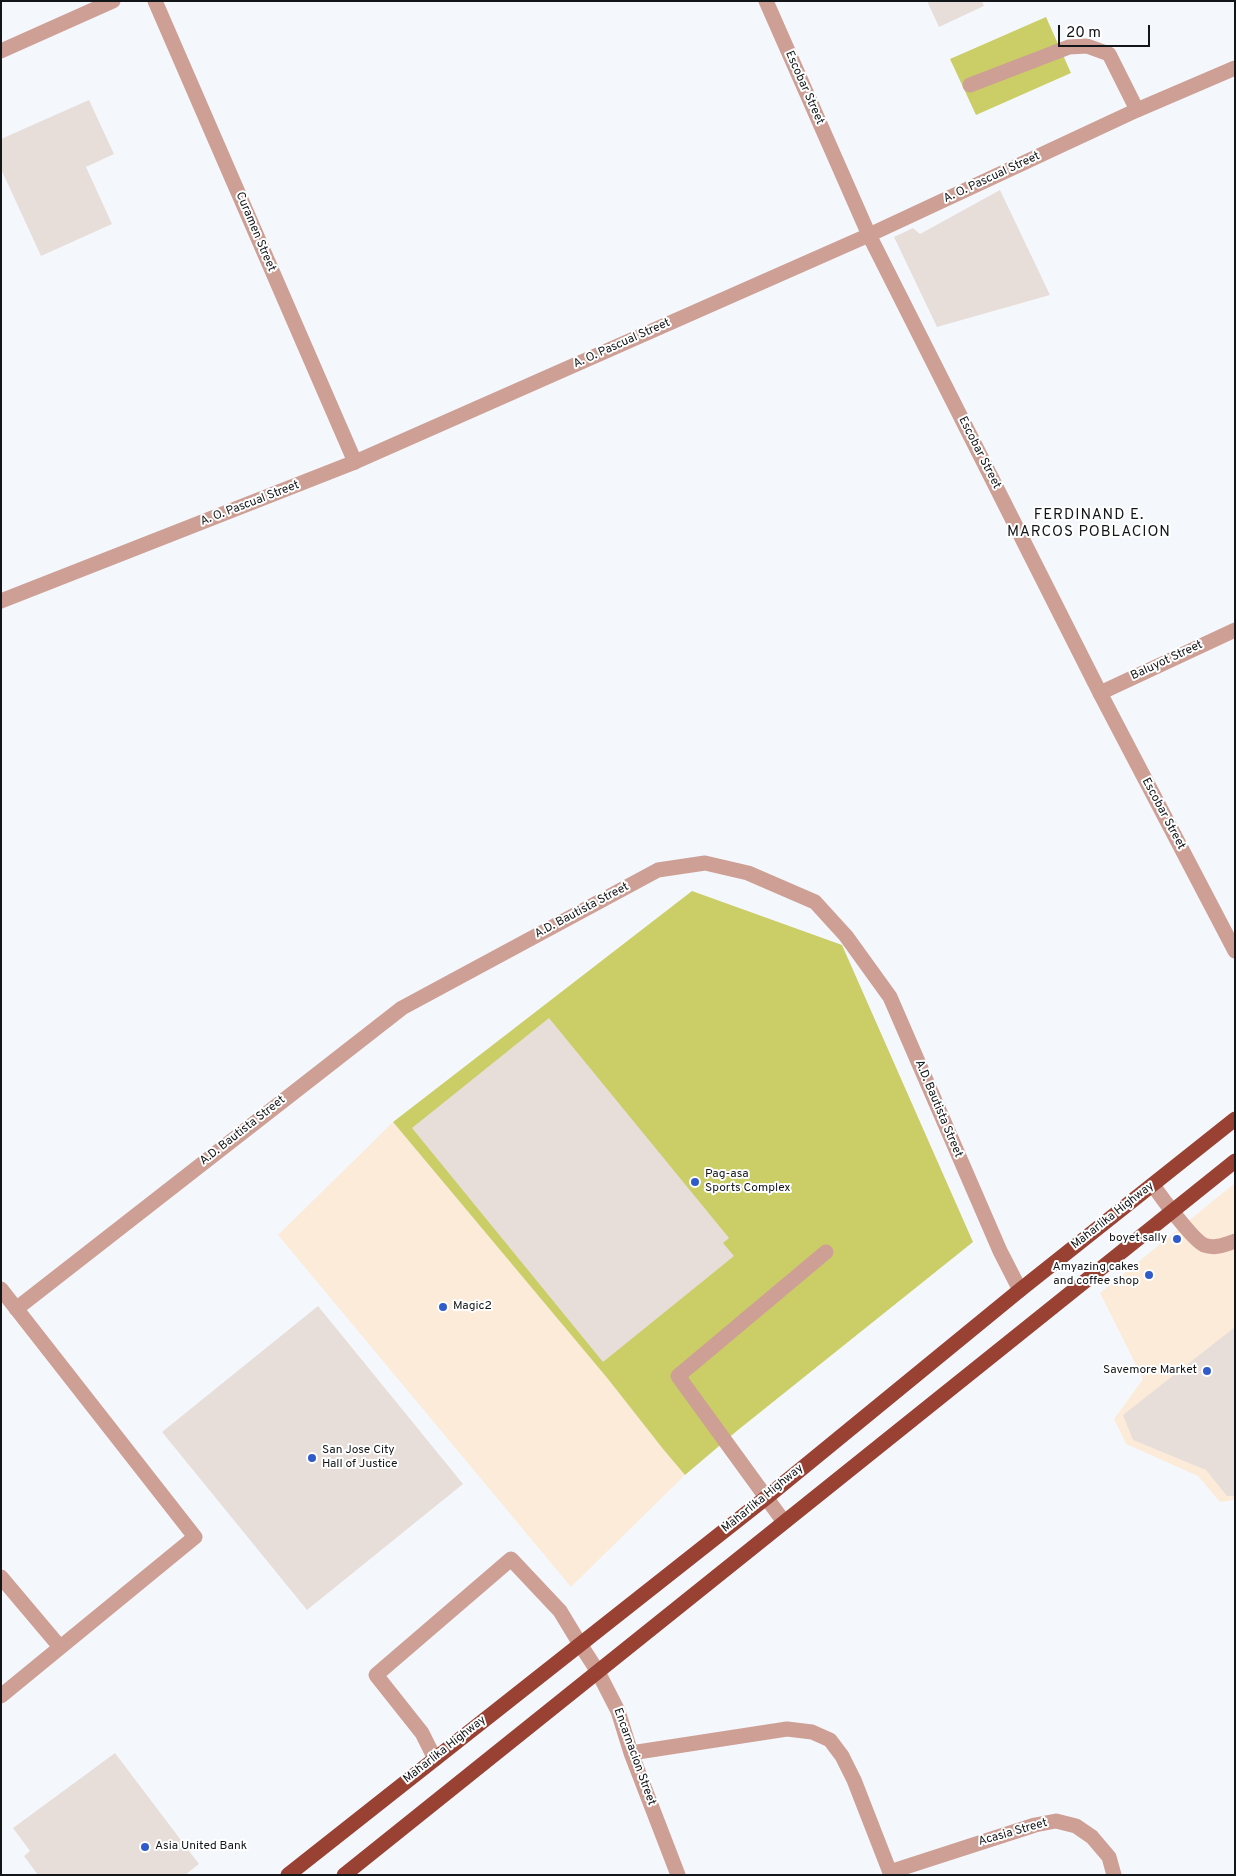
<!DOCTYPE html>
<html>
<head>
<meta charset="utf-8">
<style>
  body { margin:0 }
  #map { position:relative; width:1236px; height:1876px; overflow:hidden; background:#f4f8fd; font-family:Overpass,sans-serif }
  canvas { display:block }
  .frame { position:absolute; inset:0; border:2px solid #131618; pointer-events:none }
  .scale { position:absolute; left:1058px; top:25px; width:92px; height:22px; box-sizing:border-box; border:2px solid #131618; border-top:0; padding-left:6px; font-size:15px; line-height:18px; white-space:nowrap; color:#131618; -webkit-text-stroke:4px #fff; paint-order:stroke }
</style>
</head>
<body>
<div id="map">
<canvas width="1236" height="1876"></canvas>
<div class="frame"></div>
<div class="scale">20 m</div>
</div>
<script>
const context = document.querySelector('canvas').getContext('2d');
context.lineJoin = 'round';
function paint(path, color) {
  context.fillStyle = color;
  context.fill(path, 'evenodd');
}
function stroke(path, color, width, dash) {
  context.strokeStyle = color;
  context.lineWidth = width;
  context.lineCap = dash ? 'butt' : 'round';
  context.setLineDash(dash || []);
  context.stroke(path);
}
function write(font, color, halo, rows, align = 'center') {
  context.font = font + ' Overpass,sans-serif';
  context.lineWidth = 4;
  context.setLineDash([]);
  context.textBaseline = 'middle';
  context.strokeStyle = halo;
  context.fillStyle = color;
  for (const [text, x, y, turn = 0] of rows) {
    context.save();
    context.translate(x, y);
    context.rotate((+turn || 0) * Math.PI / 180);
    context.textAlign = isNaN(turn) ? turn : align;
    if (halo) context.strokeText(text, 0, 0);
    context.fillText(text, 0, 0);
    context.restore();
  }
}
paint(new Path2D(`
  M393,1122L608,1379L663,1449L685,1475L571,1587L278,1235Z
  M1235,1183V1500L1220,1502L1198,1476L1126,1444L1114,1419L1143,1379L1100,1293Z`), '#fcebd9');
paint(new Path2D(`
  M1046,17L1071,73L976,115L950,59Z
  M692,891L842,945L973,1242L738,1430L685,1475L663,1449L608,1379L393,1122Z`), '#cbce67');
paint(new Path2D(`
  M927,1H982L984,6L939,27Z
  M89,100L114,154L86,167L112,224L41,256L1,169V139Z
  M1000,190L1050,295L937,327L894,237L913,228L920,234Z
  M549,1018L729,1238L723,1243L734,1256L603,1362L412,1128Z
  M318,1306L463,1484L307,1610L162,1432Z
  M1235,1327V1496H1227L1206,1470L1133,1440L1123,1415Z
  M115,1753L199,1864L185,1875H38L24,1856L30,1851L13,1828Z`), '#e8ded9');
stroke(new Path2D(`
  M970,85L1069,47L1087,46L1109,54L1137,110
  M1153,1185C1161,1197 1193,1240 1204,1245C1215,1249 1224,1245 1235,1241
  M784,1522L678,1376L826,1252
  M435,1759L422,1733L376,1675L511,1559L560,1611L580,1644`), '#ce9f95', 15);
stroke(new Path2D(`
  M155,1L355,462
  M1,51L113,1
  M1100,693L1235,630
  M1,1289L195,1537L1,1696
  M16,1309L402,1008L658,870L705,863L748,873L815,902L846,936L890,997L1000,1251L1020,1290
  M1,1577L60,1647
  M580,1644L598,1672L618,1711L631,1753L678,1875
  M631,1753L787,1729L812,1732L830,1740L842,1756L854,1780L891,1875
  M890,1872L1035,1825L1056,1821L1076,1826L1092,1837L1109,1857L1114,1875`), '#ce9f95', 15);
stroke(new Path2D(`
  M766,1L869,235L1100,693L1235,951
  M1,601L355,462L869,235L1137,110L1235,68`), '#ce9f95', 15);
stroke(new Path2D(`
  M288,1875L767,1497L1020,1290L1235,1119
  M344,1875L1235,1161`), '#994234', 15);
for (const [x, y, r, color] of [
  [695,1182,5,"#305bcb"],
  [1177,1239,5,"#305bcb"],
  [1149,1275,5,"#305bcb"],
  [443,1307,5,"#305bcb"],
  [1207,1371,5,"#305bcb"],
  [312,1458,5,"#305bcb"],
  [145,1847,5,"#305bcb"]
]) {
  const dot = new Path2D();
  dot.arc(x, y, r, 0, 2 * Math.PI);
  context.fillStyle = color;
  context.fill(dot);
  stroke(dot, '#fff', 2);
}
write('12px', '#131618', '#fff', [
  ["Escobar Street",804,88,66],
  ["A. O. Pascual Street",992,178,-25],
  ["Curamen Street",255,232,67],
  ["A. O. Pascual Street",622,344,-24],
  ["Escobar Street",979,453,63],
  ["A. O. Pascual Street",250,504,-21],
  ["Baluyot Street",1167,661,-25],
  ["Escobar Street",1163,814,62],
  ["A.D. Bautista Street",582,911,-28],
  ["A.D. Bautista Street",938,1109,67],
  ["A.D. Bautista Street",243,1131,-38],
  ["Maharlika Highway",1113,1216,-38],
  ["Maharlika Highway",763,1499,-39],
  ["Maharlika Highway",445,1750,-38],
  ["Encarnacion Street",634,1757,70],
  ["Acasia Street",1013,1833,-16]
]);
write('12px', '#131618', '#fff', [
  ["Pag-asa",705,1175],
  ["Sports Complex",705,1189],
  ["boyet sally",1167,1239,"right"],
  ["Amyazing cakes",1139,1268,"right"],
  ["and coffee shop",1139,1282,"right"],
  ["Magic2",453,1307],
  ["Savemore Market",1197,1371,"right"],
  ["San Jose City",322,1451],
  ["Hall of Justice",322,1465],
  ["Asia United Bank",155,1847]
], 'left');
context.letterSpacing = '1px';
write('15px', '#131618', '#fff', [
  ["FERDINAND E.",1089,516],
  ["MARCOS POBLACION",1089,533]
]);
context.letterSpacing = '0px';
</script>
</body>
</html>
